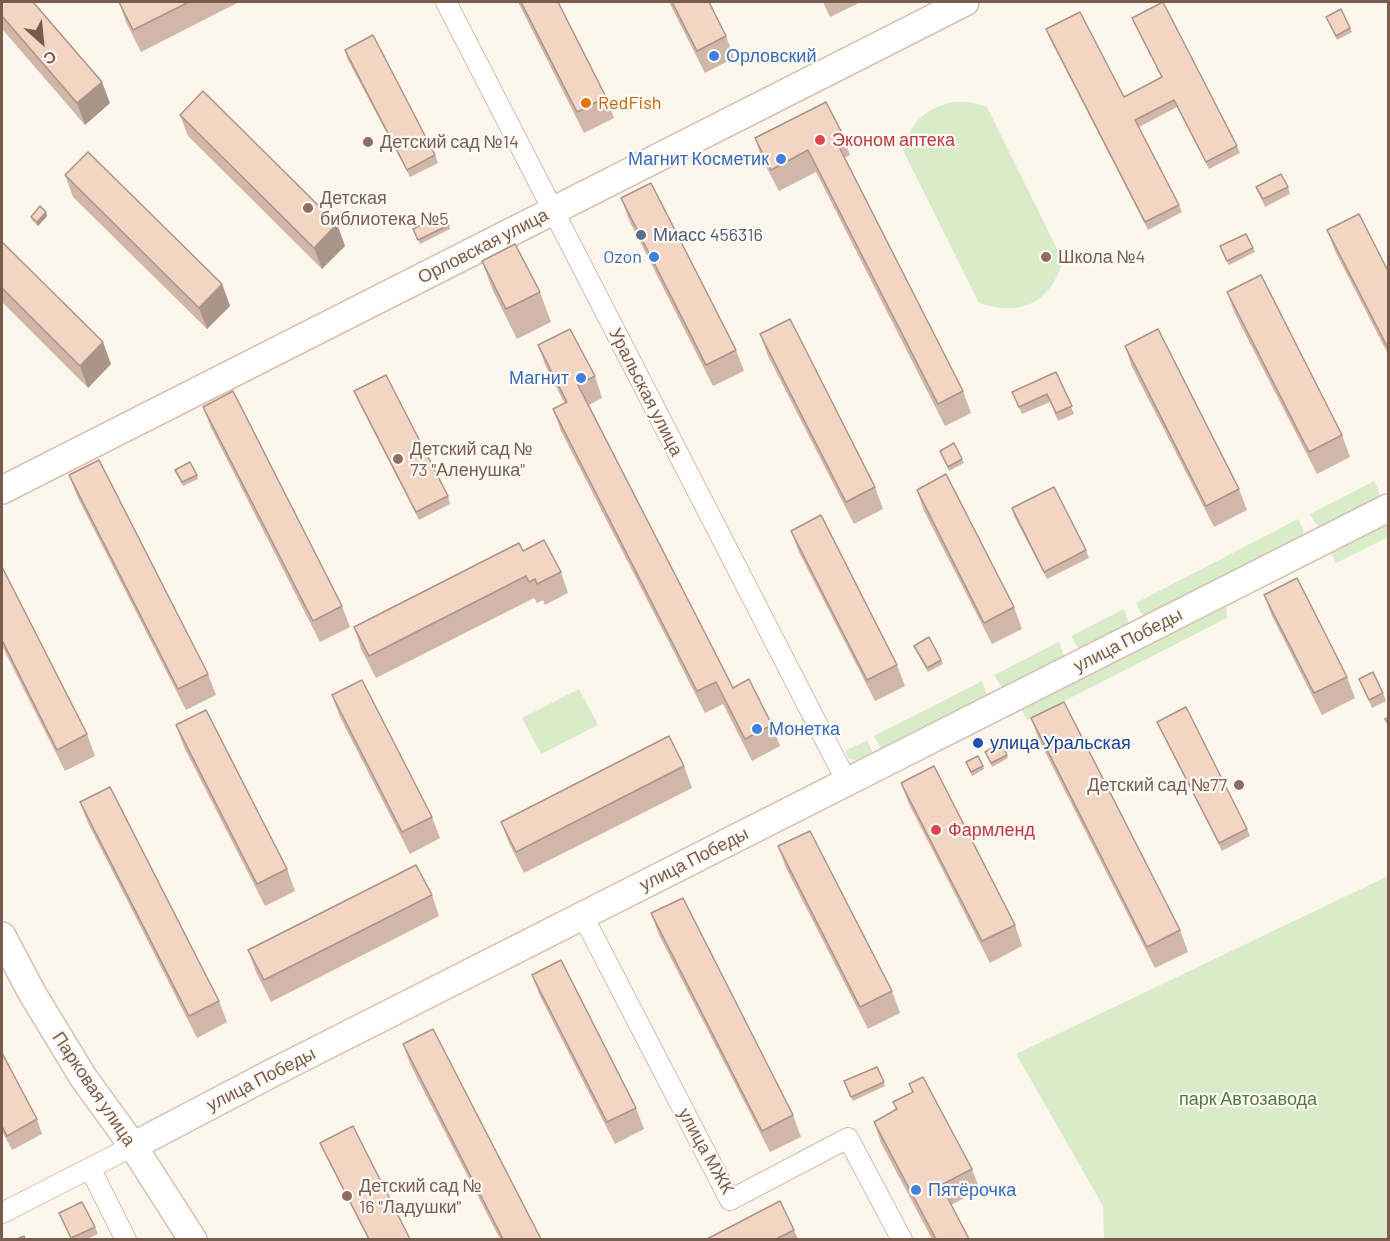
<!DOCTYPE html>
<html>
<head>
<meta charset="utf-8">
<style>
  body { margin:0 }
  #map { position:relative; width:1390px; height:1241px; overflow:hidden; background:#fdf6ec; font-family:Barlow,sans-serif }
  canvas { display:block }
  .frame { position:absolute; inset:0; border:3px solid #7a5c4d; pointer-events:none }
  .north { position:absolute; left:12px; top:12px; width:60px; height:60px; -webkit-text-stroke:4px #fffaf3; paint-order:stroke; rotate:153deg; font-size:16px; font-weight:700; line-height:24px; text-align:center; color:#7a5c4d }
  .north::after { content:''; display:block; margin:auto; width:21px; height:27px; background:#7a5c4d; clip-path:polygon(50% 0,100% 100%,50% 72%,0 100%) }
</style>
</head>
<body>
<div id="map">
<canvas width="1390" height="1241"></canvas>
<div class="frame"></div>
<div class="north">С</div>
</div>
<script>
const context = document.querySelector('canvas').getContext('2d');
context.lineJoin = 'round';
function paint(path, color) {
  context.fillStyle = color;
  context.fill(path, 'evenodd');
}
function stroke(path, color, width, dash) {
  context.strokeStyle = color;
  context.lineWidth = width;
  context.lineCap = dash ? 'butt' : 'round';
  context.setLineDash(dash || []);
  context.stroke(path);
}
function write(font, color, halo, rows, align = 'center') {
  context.font = font + ' Barlow,sans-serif';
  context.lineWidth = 4.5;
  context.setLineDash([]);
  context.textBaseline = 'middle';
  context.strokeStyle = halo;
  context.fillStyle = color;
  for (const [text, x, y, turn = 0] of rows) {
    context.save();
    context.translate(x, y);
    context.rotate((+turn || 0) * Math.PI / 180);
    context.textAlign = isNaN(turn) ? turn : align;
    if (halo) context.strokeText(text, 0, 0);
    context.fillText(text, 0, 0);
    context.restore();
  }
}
paint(new Path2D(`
  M951,102H970L987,107L1063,261C1050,303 1021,317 979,303L903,150C912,121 923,111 951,102Z
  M1374,481L1379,491V497L1320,527L1315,523L1310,514Z
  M1298,519L1303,529V536L1145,616L1141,613L1136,603Z
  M1388,520V537L1336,563L1330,550Z
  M1222,607H1226L1227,618L1027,720L1021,709Z
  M1124,609L1129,623L1079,649L1071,636Z
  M1059,642L1064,656L1002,688L994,675Z
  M982,681L987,695L881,749L874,736Z
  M579,689L598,725L541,754L522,718Z
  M867,740L873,753L859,760L849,759L845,751Z
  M1388,876V1239H1104L1103,1206L1016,1054Z`), '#d8ecc9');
const street = new Path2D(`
  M446,2L847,782
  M583,916L730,1200L848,1138L902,1240
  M90,1168L126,1240
  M2,1213L133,1146`);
const secondary = new Path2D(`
  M2,490L965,2
  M2,936L32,993L83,1077L133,1146L193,1240
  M133,1146L272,1073L1388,508`);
stroke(street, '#d1beb0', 22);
stroke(secondary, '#d6c0b0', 30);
stroke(street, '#fff', 20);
stroke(secondary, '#fff', 27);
paint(new Path2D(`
  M2,2L110,103L85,125L2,29Z
  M119,2H239L141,52L126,22Z
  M518,2H558L606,97L614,118L584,133Z
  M669,2H709L726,36L734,58L705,73Z
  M823,2H861L830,17Z
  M1326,17L1350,28L1352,32L1337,40Z
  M1132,18L1237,146L1240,153L1209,169L1177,107L1139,127L1179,205L1182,212L1148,230L1049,37L1046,29L1124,97L1162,78L1135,25Z
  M345,50L435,155L438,163L410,177L347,58Z
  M180,115L337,224L345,246L322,269L188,136Z
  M842,133L850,155L844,158L963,391L971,413L945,426L816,172L779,191L762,159L755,138Z
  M65,175L222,284L230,306L207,329L73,197Z
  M1256,187H1288L1290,194L1265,207Z
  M621,198L736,350L744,371L713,386L629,220Z
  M47,216L38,226L32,220L31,217Z
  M449,225L450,229L420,244L413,229Z
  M1327,230L1389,273V356L1335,251Z
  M2,242L111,364L88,388L2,302Z
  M1253,248L1255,252L1229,265L1221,250Z
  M482,261L540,292L551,322L517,339L493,291Z
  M1227,292L1342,435L1350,457L1317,474L1235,314Z
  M760,334L875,487L883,509L854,524L768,356Z
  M538,345L595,376L602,398L589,405L733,688L772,725L780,746L752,761L723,704L705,713L561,431L553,409L565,404L546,367Z
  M1125,346L1239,489L1247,510L1214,527L1132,367Z
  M1056,372L1074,414L1058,421L1050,402L1022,414L1012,392Z
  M354,391L448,496L450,504L419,520L357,399Z
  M203,407L342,606L350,627L320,642L211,428Z
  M940,451L962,459L964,463L949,471Z
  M175,470L197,475L198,479L183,486Z
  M69,475L208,674L216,695L186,710L77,496Z
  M917,490L1014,607L1022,629L992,644L924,511Z
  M1012,508L1086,550L1089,558L1047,579L1014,516Z
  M791,531L897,665L905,686L875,701L799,552Z
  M523,551L561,572L568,593L545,605L543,600L537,603L534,598L376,678L361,649L354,627Z
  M2,567L87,734L95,756L65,771L2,646Z
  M1264,595L1347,677L1355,698L1322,715L1272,616Z
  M914,646L941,660L943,664L928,672Z
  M1359,679L1383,693L1386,701L1372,708Z
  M332,695L432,817L440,838L410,854L340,717Z
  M1031,718L1180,930L1188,952L1155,968L1039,740Z
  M1157,722L1247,829L1250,836L1222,851L1160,729Z
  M176,725L287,869L295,891L265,906L184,747Z
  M985,752L1007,755L1008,758L992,767Z
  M966,762L983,766L984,769L972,776Z
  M684,766L692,788L524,873L509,843L501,822Z
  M901,783L1015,925L1022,946L990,963L909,804Z
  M80,802L219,1001L227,1022L197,1038L88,823Z
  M778,846L892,991L900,1013L868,1029L786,868Z
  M432,895L439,916L271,1002L256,972L248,950Z
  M651,913L793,1115L801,1137L770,1152L659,935Z
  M532,975L636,1108L644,1129L615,1144L540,996Z
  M403,1044L541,1239H500L411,1066Z
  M2,1053L37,1119L42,1134L12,1150L2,1131Z
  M877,1067L885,1086L853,1101L844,1081Z
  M909,1084L972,1169L980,1190L951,1205L969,1239H932L881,1143L874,1122L896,1110L893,1102L912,1092Z
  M320,1143L410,1239H368L323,1150Z
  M59,1213L95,1227L98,1234L87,1239H71Z
  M794,1230L798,1239H707Z`), '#d1b7a8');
paint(new Path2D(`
  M102,82L110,103L85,125L77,103Z
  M46,212L47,216L38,226L37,222Z
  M337,224L345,246L322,269L314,248Z
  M222,284L230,306L207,329L199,308Z
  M103,342L111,364L88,388L80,366Z`), '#aa9588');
const building = new Path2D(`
  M2,2H33L102,82L77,103L2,16Z
  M119,2H189L133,30Z
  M521,2H558L606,97L577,112Z
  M672,2H709L726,36L697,51Z
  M1163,2L1237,146L1206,162L1174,100L1135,120L1179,205L1145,222L1046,29L1080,12L1124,97L1162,77L1132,18Z
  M1341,9L1350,28L1336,36L1326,17Z
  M373,35L435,155L407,170L345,50Z
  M203,91L337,224L314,248L180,115Z
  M826,102L842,133L834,137L963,391L938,404L808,150L771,170L755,138Z
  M88,152L222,284L199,308L65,175Z
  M1281,174L1288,187L1263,199L1256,187Z
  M651,183L736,350L706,365L621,198Z
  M40,206L46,212L37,222L31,217Z
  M443,214L449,225L418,240L413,229Z
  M1359,214L1389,273V350L1327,230Z
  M1246,234L1253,248L1227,261L1220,246Z
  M2,242L103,342L80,366L2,288Z
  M515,244L540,292L506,309L482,261Z
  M1261,275L1342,435L1309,452L1227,292Z
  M790,319L875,487L846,502L760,334Z
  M570,329L595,376L578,385L727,676L733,688L749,679L772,725L745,739L716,682L697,691L553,409L567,402L538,345Z
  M1158,329L1239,489L1206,506L1125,346Z
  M1056,372L1072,406L1056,413L1047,394L1019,407L1012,392Z
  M386,375L448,496L416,512L354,391Z
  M233,391L342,606L313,621L203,407Z
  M954,443L962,459L948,467L940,451Z
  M99,460L208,674L178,689L69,475Z
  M190,462L197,475L182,482L175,470Z
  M946,474L1014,607L984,623L917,490Z
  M1054,487L1086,550L1044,572L1012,508Z
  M821,515L897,665L867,680L791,531Z
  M544,540L561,572L537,584L535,579L529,582L526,576L369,656L354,627L519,543L523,551Z
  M2,567L87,734L57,750L2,640Z
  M1297,578L1347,677L1314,693L1264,595Z
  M929,637L941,660L927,668L914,646Z
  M1373,672L1383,693L1369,700L1359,679Z
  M362,680L432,817L402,832L332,695Z
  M1064,702L1180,930L1147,947L1031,718Z
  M1186,707L1247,829L1219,843L1157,722Z
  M206,710L287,869L257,884L176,725Z
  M1389,717V726L1385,719Z
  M669,736L684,766L516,852L501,822Z
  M1001,743L1007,755L991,763L985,752Z
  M978,756L983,766L971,772L966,762Z
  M934,766L1015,925L982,941L901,783Z
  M110,787L219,1001L189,1016L80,802Z
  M810,831L892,991L860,1007L778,846Z
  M416,865L432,895L264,980L248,950Z
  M683,898L793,1115L762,1131L651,913Z
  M561,960L636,1108L607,1122L532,975Z
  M433,1029L541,1239H503L403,1044Z
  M2,1053L37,1119L7,1136L2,1126Z
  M877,1067L884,1082L851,1097L844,1081Z
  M923,1077L972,1169L941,1185L969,1239H936L874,1122L897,1109L893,1102L913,1092L909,1084Z
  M353,1126L410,1239H369L320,1143Z
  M780,1201L794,1230L776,1239H707Z
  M82,1202L95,1227L71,1238L59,1213Z
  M24,1236L25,1239H17Z`);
paint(building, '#f3d5c3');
stroke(building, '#aa9588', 1.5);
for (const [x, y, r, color] of [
  [714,56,6,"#3f7fe0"],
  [586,103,6,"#e8710a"],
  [820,140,6,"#e0444e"],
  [368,142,6,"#8d6e63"],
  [781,159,6,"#3f7fe0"],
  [308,208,6,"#8d6e63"],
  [641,235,6,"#5c6f8a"],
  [654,257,6,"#3f7fe0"],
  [1046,257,6,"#8d6e63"],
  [581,378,6,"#3f7fe0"],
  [398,459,6,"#8d6e63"],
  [757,729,6,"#3f7fe0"],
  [978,743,6,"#1a4fb4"],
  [1239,785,6,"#8d6e63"],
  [936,830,6,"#e0444e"],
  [916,1190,6,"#3f7fe0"],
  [347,1196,6,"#8d6e63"]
]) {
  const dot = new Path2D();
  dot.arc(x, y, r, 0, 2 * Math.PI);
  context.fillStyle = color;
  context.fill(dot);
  stroke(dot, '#fffaf3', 2);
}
write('18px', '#366cbe', '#fffaf3', [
  ["Орловский",726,56],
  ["Магнит Косметик",769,159,"right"],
  ["Ozon",642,257,"right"],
  ["Магнит",569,378,"right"],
  ["Монетка",769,729],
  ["Пятёрочка",928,1190]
], 'left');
write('18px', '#c56008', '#fffaf3', [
  ["RedFish",598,103]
], 'left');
write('18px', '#be3a42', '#fffaf3', [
  ["Эконом аптека",832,140],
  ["Фармленд",948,830]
], 'left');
write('18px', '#785e54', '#fffaf3', [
  ["Детский сад №14",380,142],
  ["Детская",320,198],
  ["библиотека №5",320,219],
  ["Школа №4",1058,257],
  ["Детский сад №",410,449],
  ["73 \"Аленушка\"",410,470],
  ["Детский сад №77",1227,785,"right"],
  ["Детский сад №",359,1186],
  ["16 \"Ладушки\"",359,1207]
], 'left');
write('18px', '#4e5e75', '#fffaf3', [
  ["Миасс 456316",653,235]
], 'left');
write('18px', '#7a5c4d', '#fffaf3', [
  ["Орловская улица",483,246,-27],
  ["Уральская улица",646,392,63],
  ["улица Победы",1128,640,-27],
  ["улица Победы",694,859,-27],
  ["улица Победы",261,1079,-27],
  ["Парковая улица",94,1089,56],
  ["улица МЖК",706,1151,61]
]);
write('18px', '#164399', '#fffaf3', [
  ["улица Уральская",990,743]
], 'left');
write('18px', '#537a41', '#fffaf3', [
  ["парк Автозавода",1248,1099]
]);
</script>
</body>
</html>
